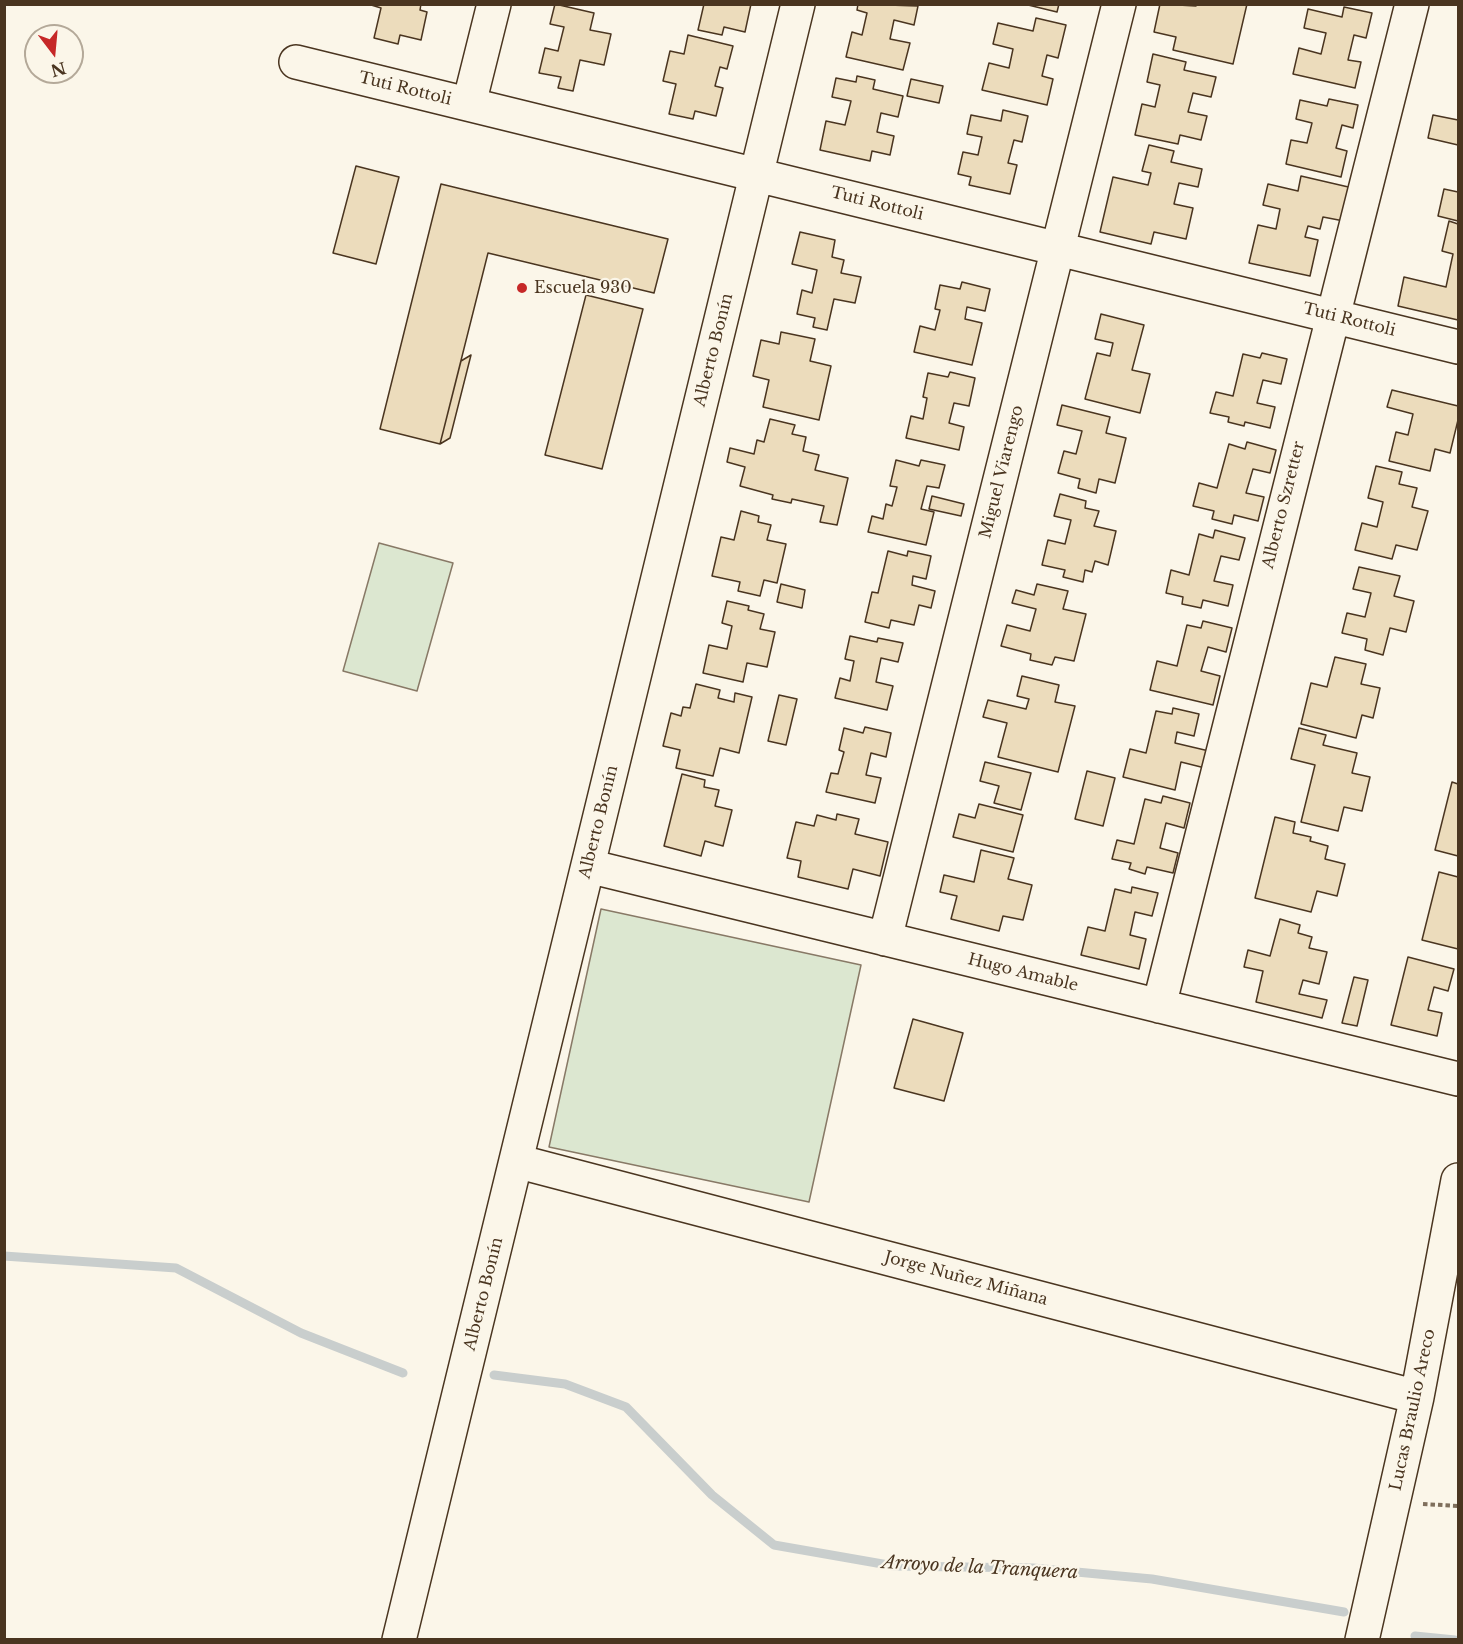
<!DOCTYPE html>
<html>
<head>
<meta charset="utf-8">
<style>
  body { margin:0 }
  #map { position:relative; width:1463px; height:1644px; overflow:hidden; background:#fbf6e9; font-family:"Libre Baskerville",serif }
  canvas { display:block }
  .frame { position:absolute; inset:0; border:6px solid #4a3520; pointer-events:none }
  .north { position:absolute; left:24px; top:24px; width:60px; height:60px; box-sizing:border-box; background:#fbf6e9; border:2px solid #b4a999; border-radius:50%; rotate:164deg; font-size:16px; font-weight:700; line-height:24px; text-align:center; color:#4a3520 }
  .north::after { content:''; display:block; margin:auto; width:21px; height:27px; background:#c62828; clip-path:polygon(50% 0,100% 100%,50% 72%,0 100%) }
</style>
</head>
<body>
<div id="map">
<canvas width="1463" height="1644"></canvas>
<div class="frame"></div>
<div class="north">N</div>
</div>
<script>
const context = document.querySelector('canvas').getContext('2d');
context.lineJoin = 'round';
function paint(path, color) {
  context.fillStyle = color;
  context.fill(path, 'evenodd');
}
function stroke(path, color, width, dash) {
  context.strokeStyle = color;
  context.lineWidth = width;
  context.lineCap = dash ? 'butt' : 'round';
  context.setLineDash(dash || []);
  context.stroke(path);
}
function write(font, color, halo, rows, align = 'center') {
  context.font = font + ' "Libre Baskerville",serif';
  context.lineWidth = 4.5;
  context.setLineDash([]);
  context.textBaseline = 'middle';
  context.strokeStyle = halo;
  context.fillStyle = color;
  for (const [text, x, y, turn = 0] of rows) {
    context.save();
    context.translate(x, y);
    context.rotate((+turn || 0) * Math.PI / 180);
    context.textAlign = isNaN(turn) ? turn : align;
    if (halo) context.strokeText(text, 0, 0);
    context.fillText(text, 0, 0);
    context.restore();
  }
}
const green = new Path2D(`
  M379,543L453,563L417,691L343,671Z
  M601,909L861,965L809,1202L549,1147Z`);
paint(green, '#dce7d0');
stroke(green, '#887966', 1.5);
stroke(new Path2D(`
  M4,1256L176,1268L301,1333L403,1373
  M494,1375L565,1384L626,1407L712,1495L774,1545L894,1566L1033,1568L1152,1579L1344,1612
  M1415,1636L1455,1640`), '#c9cecd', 9);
const building = new Path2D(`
  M421,4L420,10L427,12L421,40L400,35L398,44L374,38L381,8L368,4Z
  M555,4L594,13L590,30L611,34L604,65L580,60L573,91L558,88L561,77L539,73L545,48L558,51L564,27L550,24Z
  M704,4H751L745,32L724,27L722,35L698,30Z
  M858,4L918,6L914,25L894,20L890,39L910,43L903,70L846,57L852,32L862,35L867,13L857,10Z
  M1024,4H1059L1057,12Z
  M1160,4L1196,6V4H1247L1233,64L1173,50L1176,37L1154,32Z
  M1344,7L1372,13L1366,38L1354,35L1348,60L1361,62L1355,88L1293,74L1299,48L1321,54L1326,33L1304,28L1308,9L1342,17Z
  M1036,18L1066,25L1058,58L1047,55L1042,76L1053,79L1047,105L982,90L989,63L1009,68L1013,49L993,44L998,23L1033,31Z
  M688,35L733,46L727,69L720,67L715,86L723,88L716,116L695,111L693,119L669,114L676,84L663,81L670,51L684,54Z
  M1153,54L1186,62L1184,70L1216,77L1211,97L1193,93L1188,112L1207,116L1201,140L1180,135L1178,144L1135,135L1142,104L1155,107L1160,85L1147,82Z
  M857,76L875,80L873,89L903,96L898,117L881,113L877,132L894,136L890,155L872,151L870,161L820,150L826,121L845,125L851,101L832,97L836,78L856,82Z
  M911,79L943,86L939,103L907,96Z
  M1329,99L1358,105L1353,128L1342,125L1336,148L1347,151L1341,177L1286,164L1291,140L1307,143L1312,123L1296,119L1300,100L1327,106Z
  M1003,110L1028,116L1022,142L1014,140L1008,163L1017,165L1010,194L969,185L971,177L958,174L963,152L978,155L982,137L967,134L971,115L1001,121Z
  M1433,115L1458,120V145L1428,138Z
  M1149,145L1174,151L1171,162L1202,169L1198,187L1179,183L1174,204L1193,208L1186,239L1154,232L1151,244L1100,232L1113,177L1148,185L1151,173L1142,171Z
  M356,166L399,177L376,264L333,253Z
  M1301,176L1357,189L1349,222L1323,217L1320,229L1308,226L1305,237L1318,240L1310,276L1249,263L1258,225L1276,229L1280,209L1263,205L1268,184L1298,191Z
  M441,184L668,239L654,293L488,253L440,444L380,429Z
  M1444,189L1458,192V221L1438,216Z
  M1449,221L1458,224V320L1398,306L1404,277L1446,287L1453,254L1442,251Z
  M800,232L835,240L832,257L844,260L841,273L861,277L855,303L834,299L827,330L813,327L815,318L797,314L802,290L812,293L817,270L792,264Z
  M962,282L990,289L985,311L967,307L965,319L982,323L972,365L914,352L920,326L935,330L940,310L935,309L940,285L960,289Z
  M586,295L643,309L602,469L545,455Z
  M1101,314L1144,325L1132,370L1150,374L1140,413L1085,399L1097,353L1110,356L1113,343L1095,339Z
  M781,332L815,339L810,361L831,366L819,420L763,407L769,380L753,376L761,340L779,344Z
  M1262,353L1287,359L1281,384L1263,380L1257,403L1275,407L1270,428L1245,422L1244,426L1228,422L1229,417L1210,413L1216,392L1233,396L1243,354L1260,358Z
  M471,355L450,438L440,444L461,361Z
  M950,372L975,378L969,406L954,403L949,423L964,427L959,450L906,438L911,416L923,419L927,398L923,397L928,373L948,377Z
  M1392,390L1458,406V420L1450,453L1435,449L1430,471L1389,461L1396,432L1408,435L1413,414L1387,407Z
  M1062,405L1110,417L1106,433L1126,438L1115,483L1099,479L1096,493L1078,488L1080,479L1058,473L1064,451L1076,454L1082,431L1057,425Z
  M770,419L795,425L792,434L806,437L803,451L819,455L815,470L848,478L837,525L820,522L824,506L792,499L791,503L772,499L773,495L740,486L745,467L727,462L730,448L754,454L757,440L764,442Z
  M1247,442L1276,450L1270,473L1253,469L1246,493L1264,497L1258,521L1234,515L1232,524L1212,519L1214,511L1193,506L1199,483L1217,488L1229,444L1245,449Z
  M896,460L919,466L921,460L945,465L939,488L927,486L921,509L934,512L926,545L868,532L872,516L883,519L886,504L892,506L897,487L890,486Z
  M1376,466L1402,472L1399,484L1417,488L1412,507L1428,511L1417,550L1396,545L1392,559L1355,550L1362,523L1377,527L1383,502L1368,498Z
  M1060,494L1086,501L1085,508L1099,511L1094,526L1116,531L1108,565L1095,561L1092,572L1085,570L1083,582L1063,577L1065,570L1042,565L1048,540L1065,544L1071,520L1054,516Z
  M932,496L964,504L961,516L929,509Z
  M741,511L759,516L758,522L771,525L767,540L786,544L777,583L764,580L760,596L738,591L740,582L712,576L721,537L734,540Z
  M1215,530L1245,538L1239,560L1221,556L1214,581L1233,585L1228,606L1203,600L1201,608L1182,604L1183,597L1166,593L1171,570L1189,575L1199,534L1213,538Z
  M888,551L907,556L908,551L931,556L926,579L913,576L912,585L935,591L931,608L919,605L914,625L891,620L889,628L865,622L872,592L878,593Z
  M1359,567L1400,576L1394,596L1414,601L1406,632L1390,628L1383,655L1365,650L1367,639L1342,633L1347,613L1365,617L1371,593L1353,589Z
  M781,584L805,590L802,608L777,602Z
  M1037,584L1068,591L1063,609L1086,614L1074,661L1055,657L1052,665L1030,660L1031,654L1001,646L1007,625L1030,631L1036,609L1012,603L1016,590L1034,595Z
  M727,601L749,606L748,610L764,614L760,629L775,632L767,667L747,663L743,682L703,673L709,645L727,649L732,626L722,623Z
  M1203,621L1232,628L1226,652L1208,647L1201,671L1220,676L1213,705L1150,690L1157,661L1177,666L1187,625L1201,628Z
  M850,636L877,642L878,638L903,643L898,662L881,658L876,682L893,686L887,710L835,698L840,678L850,681L854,661L845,659Z
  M1335,657L1366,664L1361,684L1380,688L1373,718L1362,715L1356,738L1301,724L1311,683L1327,687Z
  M1022,676L1059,685L1055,702L1075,706L1058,772L998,757L1007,723L983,717L988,700L1026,709L1029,699L1017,696Z
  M696,684L720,690L718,698L734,702L735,693L752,697L739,753L720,748L713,776L676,768L680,750L663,746L671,713L681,716L683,707L690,708Z
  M779,695L797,699L786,745L768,741Z
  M1173,708L1199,714L1194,736L1177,732L1175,743L1209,751L1205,768L1181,762L1175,790L1123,777L1130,749L1146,753L1156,711L1172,714Z
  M865,727L891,733L886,757L871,753L866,775L881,778L875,803L826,792L831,773L838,774L844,752L839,750L844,728L863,733Z
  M1299,728L1326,735L1323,745L1357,753L1352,773L1370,777L1362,811L1344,807L1338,831L1301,822L1315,765L1291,759Z
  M985,762L1031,773L1021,810L994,803L999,786L980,781Z
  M1087,771L1115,778L1103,826L1075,819Z
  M682,774L705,780L704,787L719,790L715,806L732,810L723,846L705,841L701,856L664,846Z
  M1452,782L1458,784V856L1435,850Z
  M1163,796L1190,803L1184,828L1166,823L1160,848L1178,853L1173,873L1147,867L1145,874L1129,869L1131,863L1112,859L1117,840L1134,844L1145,799L1161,803Z
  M979,804L1023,815L1013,852L953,837L959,814L975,818Z
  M837,814L859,819L855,834L888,842L880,876L853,869L848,889L798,877L801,861L787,858L796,822L814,826L817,815L836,820Z
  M1275,817L1295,822L1293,833L1311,837L1310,841L1328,846L1325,859L1345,864L1337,896L1317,891L1311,912L1255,898Z
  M981,850L1014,858L1008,879L1032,885L1023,920L1003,916L999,931L951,919L957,896L940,892L944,875L974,882Z
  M1439,872L1458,877V949L1422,940Z
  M1132,887L1158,893L1152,916L1135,912L1130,935L1146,939L1139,969L1081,955L1088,927L1105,931L1115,889L1131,893Z
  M1280,919L1300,925L1298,933L1312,937L1309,948L1327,952L1319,984L1303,980L1299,994L1327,1000L1322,1018L1256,1002L1263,971L1244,967L1248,950L1270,956Z
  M1408,957L1454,969L1448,991L1434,987L1428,1010L1442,1013L1437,1036L1391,1025Z
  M1354,977L1368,980L1357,1026L1342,1023Z
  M913,1019L963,1033L944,1101L894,1088Z`);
paint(building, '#ecdcbc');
stroke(building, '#4a3520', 1.5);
const minor = new Path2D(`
  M296,62L1458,347
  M469,104L494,4
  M588,866L1458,1079
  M885,939L1119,4
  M1159,1006L1412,4
  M516,1161L1417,1397
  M399,1640L798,4
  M1362,1640L1417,1397L1458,1180`);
stroke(minor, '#4a3520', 36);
stroke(new Path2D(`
  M1423,1504L1458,1506`), '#7f6f5c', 4, [4.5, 3]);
stroke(minor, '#fbf6e9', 33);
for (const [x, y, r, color] of [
  [522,288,6,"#c62828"]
]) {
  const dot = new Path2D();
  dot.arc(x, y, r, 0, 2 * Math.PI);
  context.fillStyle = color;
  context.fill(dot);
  stroke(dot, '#fbf6e9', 2);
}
write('16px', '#4a3520', '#fbf6e9', [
  ["Tuti Rottoli",405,89,14],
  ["Tuti Rottoli",877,204,14],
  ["Tuti Rottoli",1349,320,14],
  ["Alberto Bonín",714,350,-76],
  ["Miguel Viarengo",1002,472,-76],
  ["Alberto Szretter",1284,505,-76],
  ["Alberto Bonín",599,822,-76],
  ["Hugo Amable",1023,973,14],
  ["Jorge Nuñez Miñana",966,1279,15],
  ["Alberto Bonín",484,1294,-76],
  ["Lucas Braulio Areco",1413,1410,-78]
]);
write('16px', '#4a3520', '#fbf6e9', [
  ["Escuela 930",534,288]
], 'left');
write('italic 18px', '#4a3520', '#fbf6e9', [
  ["Arroyo de la Tranquera",980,1568,3]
]);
</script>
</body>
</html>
